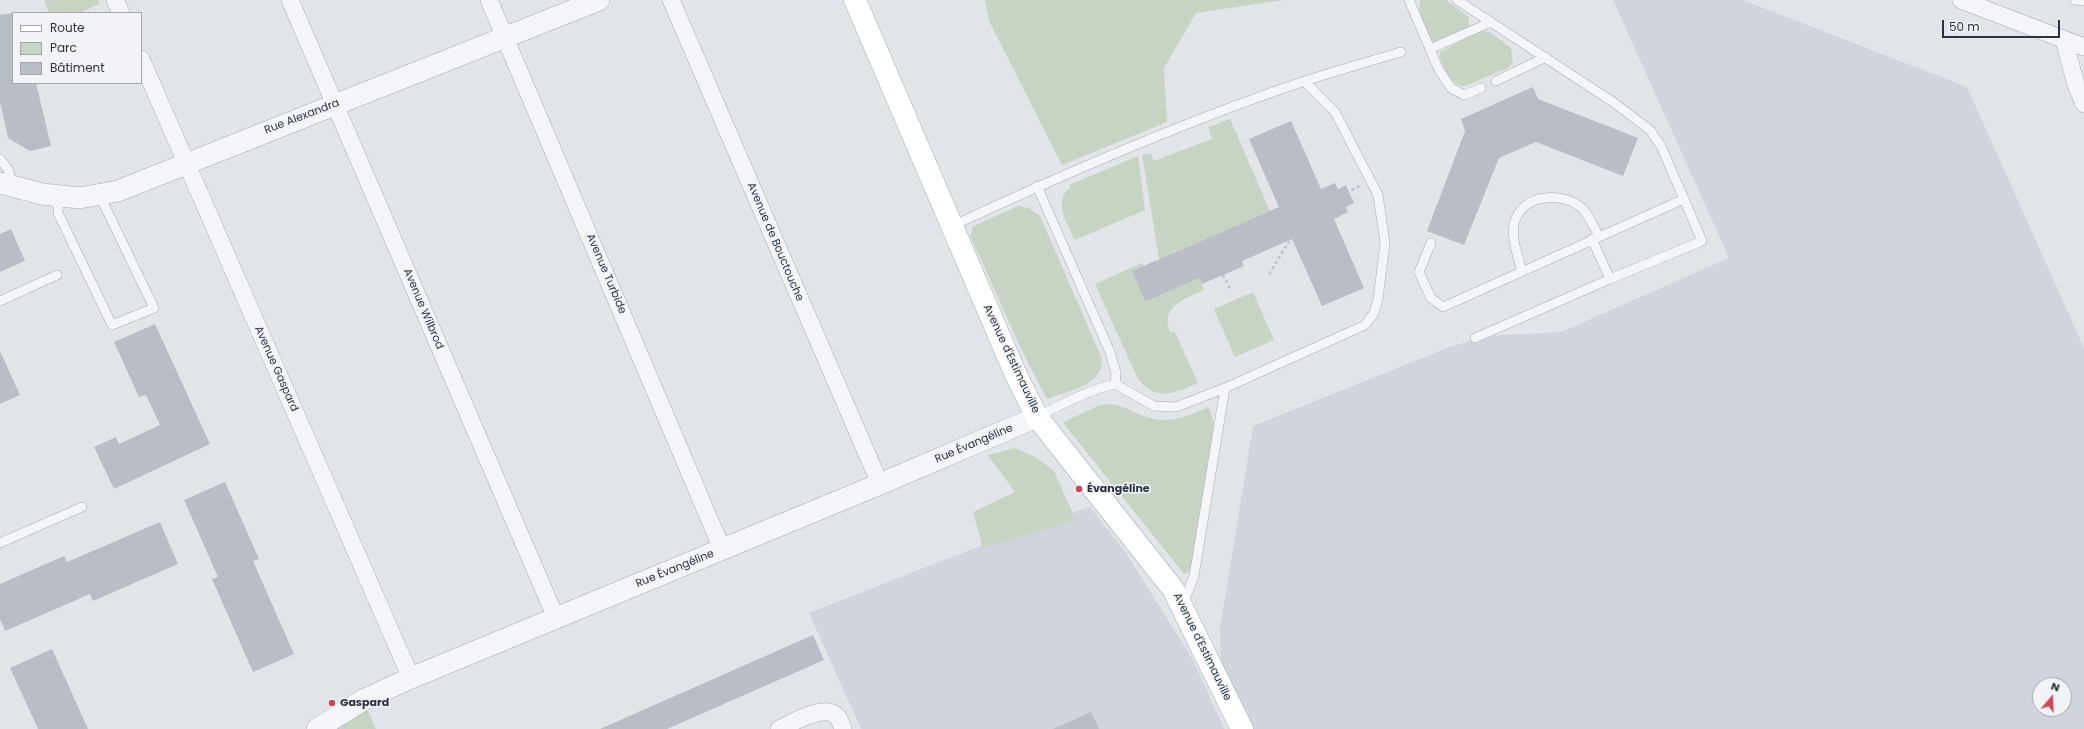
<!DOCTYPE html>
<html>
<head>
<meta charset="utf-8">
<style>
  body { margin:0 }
  #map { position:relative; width:2084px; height:729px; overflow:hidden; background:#e1e5ea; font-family:Poppins,sans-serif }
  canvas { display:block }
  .legend { position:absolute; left:12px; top:12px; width:130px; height:72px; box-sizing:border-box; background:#f1f3f7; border:1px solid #a1a6ae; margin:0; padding:5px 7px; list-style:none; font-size:12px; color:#2a3241 }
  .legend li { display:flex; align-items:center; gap:8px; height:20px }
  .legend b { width:20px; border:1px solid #a1a6ae }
  .north { position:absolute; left:2032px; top:677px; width:40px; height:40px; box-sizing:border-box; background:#f1f3f7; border:1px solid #a1a6ae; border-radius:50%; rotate:19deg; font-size:11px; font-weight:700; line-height:16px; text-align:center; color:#2a3241 }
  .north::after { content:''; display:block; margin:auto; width:14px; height:18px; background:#cb4a5a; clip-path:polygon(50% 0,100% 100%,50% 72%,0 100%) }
  .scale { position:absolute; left:1942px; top:20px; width:118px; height:18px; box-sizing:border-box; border:2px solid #2a3241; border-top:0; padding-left:5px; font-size:12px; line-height:14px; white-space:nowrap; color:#2a3241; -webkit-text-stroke:3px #f1f3f7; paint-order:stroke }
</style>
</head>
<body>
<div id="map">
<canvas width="2084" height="729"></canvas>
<ul class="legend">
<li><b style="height:5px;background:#fff"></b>Route</li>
<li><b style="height:11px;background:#c7d3c3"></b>Parc</li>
<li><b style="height:11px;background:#b9bec6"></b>Bâtiment</li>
</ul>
<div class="north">N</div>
<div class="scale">50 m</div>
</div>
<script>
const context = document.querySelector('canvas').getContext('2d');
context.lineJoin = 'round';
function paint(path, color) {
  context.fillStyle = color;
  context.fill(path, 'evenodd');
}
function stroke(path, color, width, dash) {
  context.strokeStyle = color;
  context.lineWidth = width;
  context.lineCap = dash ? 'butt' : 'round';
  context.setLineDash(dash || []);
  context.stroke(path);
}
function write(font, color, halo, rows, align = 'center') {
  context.font = font + ' Poppins,sans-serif';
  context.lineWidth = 3;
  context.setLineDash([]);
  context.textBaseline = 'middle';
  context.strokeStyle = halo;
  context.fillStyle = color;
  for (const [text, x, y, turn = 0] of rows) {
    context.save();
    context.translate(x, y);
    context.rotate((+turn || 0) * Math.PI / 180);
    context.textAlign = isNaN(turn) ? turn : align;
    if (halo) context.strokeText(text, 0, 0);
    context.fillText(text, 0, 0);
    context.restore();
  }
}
paint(new Path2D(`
  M1613,0H1743L1967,87L2084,348V729H1242L1222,686L1220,628L1253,426L1447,348L1485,336L1561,332L1729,258ZM2040,685H2064V709H2040Z
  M1090,507L1126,553L1193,660L1224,729H861L809,613L1036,524Z`), '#d0d4dc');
paint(new Path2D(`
  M44,0H98L99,4L80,13H49Z
  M985,0H1283L1196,13L1164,68L1167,122L1062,165L989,21Z
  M1420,0H1446L1469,17V28L1437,42L1432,41L1419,12Z
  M1481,31L1490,32L1511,48L1513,63L1508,68L1465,86H1461L1449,79L1440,58V52Z
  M1230,119L1270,211L1159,259L1142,155L1151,153L1154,161L1212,139L1208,127Z
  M1138,156L1145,210L1075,240C1068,224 1052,202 1070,188L1069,185Z
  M1018,206L1029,208L1040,216L1102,359C1103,386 1067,391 1047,399L1021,349L970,235L973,231L972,227Z
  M1142,263L1144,266L1132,271L1145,302L1199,278L1204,290C1185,299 1160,306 1170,332H1175L1198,383C1175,393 1155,403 1137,377L1095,284Z
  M1253,292L1274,340L1235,357L1214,309Z
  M1113,404C1127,407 1139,416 1154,419C1172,423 1192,415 1208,407C1213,417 1214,423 1214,434L1191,568L1189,572L1184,574L1064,424V422L1100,405Z
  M1015,448L1037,458L1054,471L1076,520L983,548L973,512L1015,492L988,455Z
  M363,700L376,729H317Z`), '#c7d3c3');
paint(new Path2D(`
  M13,13V83H36L51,146L30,151L8,138L0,101V15Z
  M1533,87L1538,99L1638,138L1623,176L1536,142L1499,158L1464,245L1427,231L1465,131L1461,119Z
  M1291,121L1321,189L1335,183L1338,189L1346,185L1354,203L1346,207L1348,212L1334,219L1364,288L1322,306L1292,239L1242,261L1244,266L1202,284L1199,278L1145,302L1132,271L1279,207L1249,139Z
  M11,229L25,261L0,272V234Z
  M155,324L210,444L114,489L94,447L116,437L119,444L160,425L146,395L139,397L114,342Z
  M0,351L20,395L0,404Z
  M225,482L259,559L253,561L294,654L253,672L212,579L218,577L184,500Z
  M160,522L178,564L93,601L90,594L5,631L0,619V584L64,556L67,562Z
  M813,635L824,660L667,729H600Z
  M52,649L88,729H38L10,668Z
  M1091,712L1099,729H1053Z`), '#b9bec6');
const service = new Path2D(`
  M1409,0L1439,70L1451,88L1464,95L1481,88
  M2075,0L2084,1
  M1430,49L1491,22
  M1496,81L1546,57
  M0,159L9,171L12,186
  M1037,186L1110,352L1116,373L1115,384
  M58,196V213L112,325L154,308L99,194
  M952,226C1066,173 1183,122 1302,82C1335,71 1368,62 1401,52
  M1431,243L1419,272L1431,298L1443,307L1684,199L1661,146L1650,130L1613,102L1457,0
  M1522,272C1518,256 1509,234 1516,218C1527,193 1565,192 1583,209C1589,216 1594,228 1599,236
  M1610,279L1702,241L1684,199
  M0,301L57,275
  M1475,338L1610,279L1592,239
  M1037,417C1061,404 1089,390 1115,384L1154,406L1176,407L1225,388L1365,325L1374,313L1378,299L1385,243L1378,195L1335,112L1304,81
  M0,543L82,507
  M1183,604L1194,576L1225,388`);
const minor = new Path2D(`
  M115,0L121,13
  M290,0L556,618
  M489,0L722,549
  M671,0L880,484
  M1961,0L2084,47
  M2064,40L2076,85L2084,104
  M141,59L411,678
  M779,729C792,723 826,702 838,717C840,720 841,725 843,729`);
const tertiary = new Path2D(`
  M0,183L42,194L80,198L118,191L599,0
  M317,729L363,700L411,678L880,484L1037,417`);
const secondary = new Path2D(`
  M855,0L1016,375L1037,417L1173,589L1242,729`);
stroke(service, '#a6acb4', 10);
stroke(minor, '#a6acb4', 18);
stroke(tertiary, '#a6acb4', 22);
stroke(secondary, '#a6acb4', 23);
stroke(new Path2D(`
  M1341,196L1361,185
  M1269,274L1290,240
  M1223,275L1231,291`), '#bfc2c8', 2.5, [3, 3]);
stroke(service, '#f4f5f8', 9);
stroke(minor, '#f4f5f8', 17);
stroke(tertiary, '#f4f5f8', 21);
stroke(secondary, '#fff', 22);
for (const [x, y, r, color] of [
  [1079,489,4,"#cb4a5a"],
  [332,703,4,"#cb4a5a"]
]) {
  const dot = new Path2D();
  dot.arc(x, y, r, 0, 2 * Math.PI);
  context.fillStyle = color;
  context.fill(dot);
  stroke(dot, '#f1f3f7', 1.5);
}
write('11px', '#2a3241', '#f1f3f7', [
  ["Rue Alexandra",302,117,-21],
  ["Avenue de Bouctouche",775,242,67],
  ["Avenue Turbide",606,274,67],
  ["Avenue Wilbrod",423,309,67],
  ["Avenue d'Estimauville",1011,359,65],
  ["Avenue Gaspard",276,369,66],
  ["Rue Évangéline",974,444,-23],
  ["Rue Évangéline",675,569,-22],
  ["Avenue d'Estimauville",1202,647,64]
]);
write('bold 11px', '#2a3241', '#f1f3f7', [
  ["Évangéline",1087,489],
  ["Gaspard",340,703]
], 'left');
</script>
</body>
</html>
